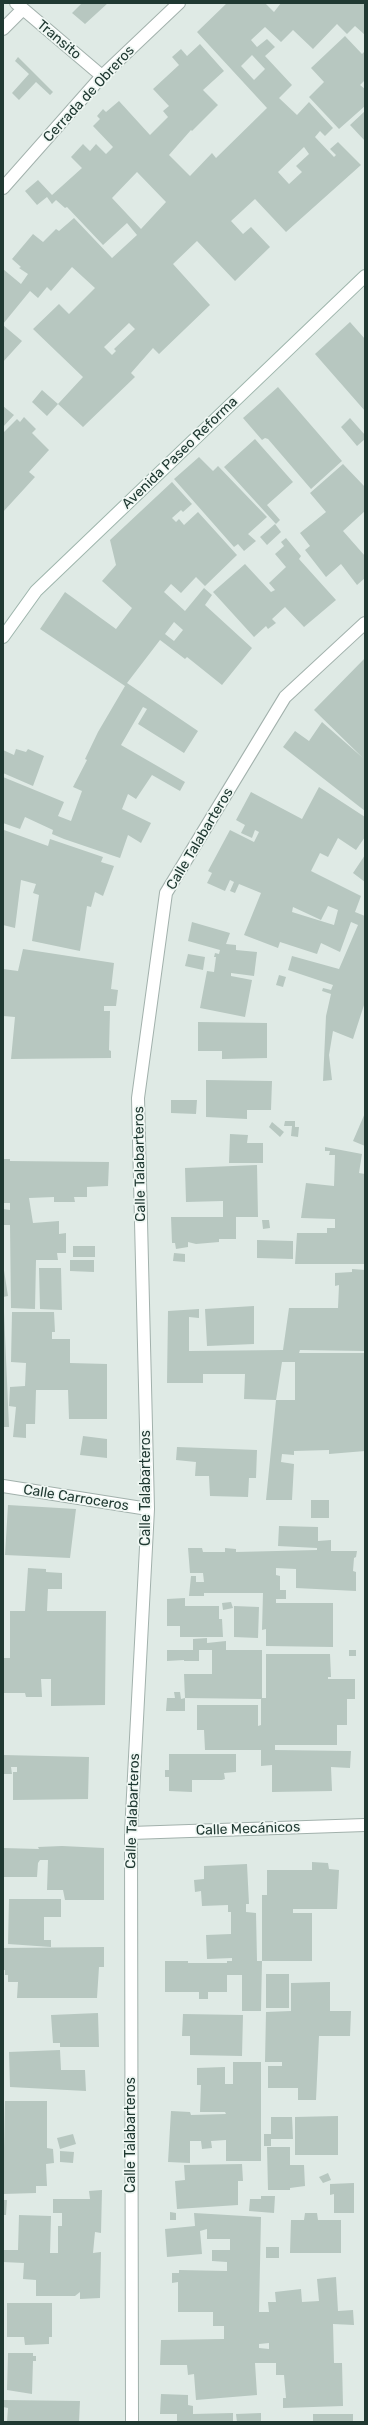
<!DOCTYPE html>
<html>
<head>
<meta charset="utf-8">
<style>
  body { margin:0 }
  #map { position:relative; width:368px; height:2425px; overflow:hidden; background:#dfeae5; font-family:Rubik,sans-serif }
  canvas { display:block }
  .frame { position:absolute; inset:0; border:4px solid #203932; pointer-events:none }
</style>
</head>
<body>
<div id="map">
<canvas width="368" height="2425"></canvas>
<div class="frame"></div>
</div>
<script>
const context = document.querySelector('canvas').getContext('2d');
context.lineJoin = 'round';
function paint(path, color) {
  context.fillStyle = color;
  context.fill(path, 'evenodd');
}
function stroke(path, color, width, dash) {
  context.strokeStyle = color;
  context.lineWidth = width;
  context.lineCap = dash ? 'butt' : 'round';
  context.setLineDash(dash || []);
  context.stroke(path);
}
function write(font, color, halo, rows, align = 'center') {
  context.font = font + ' Rubik,sans-serif';
  context.lineWidth = 3.5;
  context.setLineDash([]);
  context.textBaseline = 'middle';
  context.strokeStyle = halo;
  context.fillStyle = color;
  for (const [text, x, y, turn = 0] of rows) {
    context.save();
    context.translate(x, y);
    context.rotate((+turn || 0) * Math.PI / 180);
    context.textAlign = isNaN(turn) ? turn : align;
    if (halo) context.strokeText(text, 0, 0);
    context.fillText(text, 0, 0);
    context.restore();
  }
}
paint(new Path2D(`
  M82,3H108L85,24L72,13Z
  M227,3H265L274,12L281,3H365V35L355,26L347,34L337,24L313,49L293,30L281,42L265,27L251,40L257,47L267,39L275,47L265,56L292,85L279,98L297,115L309,102L333,128L325,136L320,131L315,137L334,157L336,155L330,149L338,142L361,165L286,232L255,199L231,221L243,234L251,227L270,247L235,281L197,241L173,264L210,305L159,354L153,348L131,373L135,377L83,427L58,404L83,377L33,329L59,304L69,314L95,288L72,267L51,291L47,287L38,298L30,291L3,324V269L21,284L28,274L19,268L21,267L12,259L33,234L43,242L56,229L59,231L74,218L112,258L137,235L127,223L103,245L67,207L65,208L56,200L52,204L47,197L37,205L25,191L38,180L52,195L82,168L71,157L83,144L90,151L96,144L106,154L113,147L93,126L100,119L97,116L103,109L106,112L119,101L150,135L168,117L163,111L169,106L153,89L179,65L172,57L181,49L187,56L200,44L224,71L203,90L218,105L192,131L191,130L169,155L190,176L212,153L216,158L267,108L197,32ZM252,55L265,69L254,80L241,66ZM304,147L309,154L296,166L302,172L289,184L278,172ZM137,172L166,202L141,229L112,198ZM129,323L135,329L114,349L116,351L112,355L104,347Z
  M345,36L362,54L365,51V80L360,85L365,89V106L339,129L309,97L324,82L311,68Z
  M18,57L53,92L50,95L36,82L19,100L12,93L29,74L15,61Z
  M365,111V141L350,125Z
  M350,322L365,339V411L315,354Z
  M3,325L22,341L3,362Z
  M278,387L342,461L311,489L268,439L265,438L262,440L243,418Z
  M42,390L58,404L47,416L32,402Z
  M3,406L14,415L3,427Z
  M24,417L36,429L32,433L49,450L29,472L35,477L3,512V433L17,419L20,422Z
  M350,418L365,435V439L357,446L341,427Z
  M255,439L293,482L267,505L280,520L276,524L224,467Z
  M199,457L213,471L218,466L267,517L248,534L256,541L244,551L238,544L234,547L174,479Z
  M343,464L365,487V511L343,531L365,556V578L357,585L341,564L326,577L305,550L310,546L300,533L326,512L310,493Z
  M172,482L192,504L183,512L181,510L172,518L176,522L179,519L184,525L198,512L237,555L205,586L196,577L181,593L171,584L164,592L185,611L204,588L212,595L205,605L252,648L222,685L187,657L185,659L160,640L127,683L198,731L184,753L138,724L147,709L143,707L121,745L185,782L180,791L152,775L136,799L128,794L122,809L151,823L141,843L128,835L120,858L64,839L52,834L53,830L25,817L20,829L3,823V777L64,802L58,816L71,821L82,791L73,787L87,760L85,759L98,732L125,686L40,629L65,592L116,629L132,608L102,581L116,565L110,540ZM174,622L183,630L174,641L165,634Z
  M275,524L281,532L267,545L260,537Z
  M286,538L301,556L299,559L336,600L304,627L285,607L272,619L276,623L268,629L266,626L254,637L213,592L245,564L271,592L275,590L269,583L286,567L275,554L284,546L281,542Z
  M365,658V811L283,747L295,731L309,741L322,722L363,758L314,710Z
  M16,749L26,752L28,749L44,756L33,786L3,773V750L14,755Z
  M319,787L365,817V837L356,850L338,838L328,857L320,853L311,871L361,896L355,912L365,916V1002L353,1039L333,1031L329,1055L332,1080L323,1081L326,1016L331,994L322,991L323,988L331,990L333,985L288,970L292,956L339,969L358,925L351,922L340,952L321,943L317,954L280,942L278,948L244,935L261,893L239,884L235,893L230,891L234,882L230,880L225,891L207,883L212,873L208,871L230,830L254,842L259,832L255,830L252,838L241,833L245,825L236,820L251,792L302,819ZM328,906L338,910L334,925L292,912L293,907L321,920Z
  M4,830L48,846L50,839L103,857L101,862L114,866L103,896L95,892L91,907L87,906L80,951L32,941L39,895L33,893L36,884L21,880L15,928L3,925Z
  M365,855V882L353,873Z
  M192,922L230,933L226,944L236,945V950L257,952L254,976L231,973V976L252,980L245,1017L200,1008L207,971L214,972L216,957H214L215,953L219,954L220,950L188,941Z
  M23,949L114,963L111,989L118,990L116,1006H104V1011H110L109,1050L111,1051V1058L11,1059L15,1017L3,1016V969L18,971Z
  M188,954L205,957L203,970L185,966Z
  M279,975L286,977L283,987L276,985Z
  M198,1022L267,1023V1058L222,1059V1051H198Z
  M206,1080L272,1081L271,1110H247V1119L206,1117Z
  M171,1100H197L196,1114L171,1113Z
  M365,1113V1146L353,1141Z
  M285,1121H295V1127H299L298,1137L291,1136L292,1126H284Z
  M272,1122L284,1132L280,1137L269,1127Z
  M230,1134L248,1135L247,1143H263V1163H229Z
  M325,1147L362,1154L359,1173L365,1174V1264H295L297,1233H327V1228H335V1219L301,1218L306,1183L334,1186L335,1155H329L330,1151H325Z
  M3,1159H10V1161L109,1162L108,1186L87,1187V1197H74L75,1202H54V1197L29,1198L33,1223L59,1221V1234L66,1233V1253H57L58,1260H36L35,1309L11,1308L10,1225H3V1209L10,1210V1203H3Z
  M257,1165L258,1217H236V1239H219V1242L196,1244L188,1242V1247L176,1249L175,1243H172L171,1217H223V1201L186,1202L185,1168Z
  M262,1220H269L270,1228L263,1229Z
  M257,1240L293,1241V1259L257,1258Z
  M73,1246H95V1257H73Z
  M174,1253L185,1254V1262L173,1261Z
  M70,1260H94V1272L70,1271Z
  M3,1264L8,1296L3,1297Z
  M39,1268H61L62,1310L40,1309Z
  M352,1269L365,1270V1351L300,1350L299,1353H365V1451L329,1454V1450L294,1451V1455L282,1454L281,1462L294,1464L292,1500H266L276,1400H295V1362H282L276,1400L244,1399L245,1374H203V1383H167L168,1311L199,1309V1318L189,1317V1351L283,1350L289,1308H338L339,1285L335,1286V1273L352,1272Z
  M254,1306V1344L207,1346L205,1309Z
  M3,1312H4L9,1427H3Z
  M12,1312H54L55,1332H52V1339H70V1363L107,1364V1419H69L68,1390H36L35,1424H26V1438L13,1437L16,1407L9,1406L10,1387L25,1386L26,1363L11,1362Z
  M83,1436L107,1439V1458L80,1455Z
  M177,1447L257,1450L256,1478H249L248,1497L210,1496L209,1476H195L196,1462L176,1460Z
  M311,1500H329V1518H311Z
  M8,1505L76,1509L70,1558L5,1555Z
  M279,1526L318,1527V1541L331,1540V1551H357L356,1557L354,1558L353,1571L356,1572V1591L296,1588V1569L276,1568V1575L280,1576V1590H286V1599H276V1603H333V1647L266,1646V1629L262,1630L263,1593H204V1596H189L191,1576H196V1582H204L203,1573H190L188,1548H202L203,1552H225V1548L236,1549V1552L317,1550V1548L278,1546Z
  M28,1568L46,1569V1572L62,1573V1589H48L47,1611H106L105,1705L51,1706V1679H41L42,1697H26L25,1693H4V1658H10V1611H25Z
  M185,1598V1606H219V1619H222L223,1637H180V1626H167V1599Z
  M231,1602L233,1608L223,1610L222,1603Z
  M234,1606L259,1607L258,1638L234,1637Z
  M207,1638V1643L226,1641V1650H262V1698H266V1654H330L331,1677H328V1679H355V1699H347V1725H337V1745H275V1750L351,1751L350,1768L331,1767L332,1791L272,1792V1765L261,1766V1750H205L204,1730H197V1705H258V1726L261,1725V1699L185,1698V1711H166L167,1698H175L174,1692H180L181,1699L185,1698L184,1674H212V1650H199V1661H184V1660L167,1661V1650H193V1639Z
  M349,1650H356V1656H349Z
  M169,1754H236V1772L224,1773L225,1779L222,1780H192V1792L169,1791V1777H165V1770H169Z
  M3,1755L89,1757L88,1799L13,1800V1772H17V1767H11L12,1774H3Z
  M62,1846L104,1848V1900H65L63,1890H47L48,1860H40L38,1863L37,1877H3V1848L39,1849L38,1847Z
  M312,1862L328,1863L329,1869L339,1870L337,1909H293V1913H312V1961H262L261,2011H242V1975H227V1992H208V1999H199V1992H165V1961H188V1963H227V1961H232V1958L207,1959L206,1935L231,1934V1912H228V1905L202,1906L201,1891L195,1892L194,1880L204,1879V1866L247,1864L249,1904H246V1912L256,1913L257,1961H262V1895H267V1870H312Z
  M9,1899H61V1917H44V1940H51V1947L8,1944Z
  M104,1947V1967H99L97,1998H17L18,1982H8V1975H5V1970H3V1948Z
  M266,1974H289V2008H266Z
  M330,1982V2011H351L350,2036H319L316,2100H298V2088H268V2066H282V2062H265L266,2012L291,2011V1983Z
  M98,2013L99,2047H60V2043H53L51,2015Z
  M183,2014L243,2015L242,2056L190,2055V2036H182Z
  M60,2050L61,2070H85L86,2091L10,2087L9,2052Z
  M233,2062H261V2161H226V2140L211,2141L212,2148L202,2149L201,2141H190V2163L168,2162L171,2111L190,2112L191,2115L226,2114L225,2112H200L201,2085H197V2068L225,2067V2084H233Z
  M5,2101H47V2148L53,2149L54,2163L46,2164L47,2186H36V2193L3,2194Z
  M338,2116V2155H295V2117Z
  M271,2117H292L293,2139H271V2146H264V2134H271Z
  M73,2134L76,2144L60,2149L57,2138Z
  M267,2147H290V2165H304L305,2186L290,2188V2190H268Z
  M60,2151L74,2152L73,2163L60,2162Z
  M242,2164L243,2181H238V2205L177,2209L175,2181L185,2180L184,2165Z
  M328,2173L331,2180L323,2183L319,2177Z
  M354,2183V2213H334V2194L330,2195V2184Z
  M102,2190L101,2233L95,2232L93,2253L101,2252L100,2298L80,2299V2292L75,2296H36V2280L23,2279L24,2263L3,2262V2250H18L19,2215L51,2216L50,2253H58V2226H62V2213H53V2199H90L89,2191Z
  M261,2196H275L274,2213L249,2211L250,2199H261Z
  M3,2200H7L6,2215H3Z
  M170,2212L176,2213V2220H170Z
  M194,2213L261,2217L259,2312H269L268,2302H276L275,2292L301,2289L302,2302L319,2301L317,2279L336,2277L338,2311L353,2310L354,2325L333,2324L334,2363H342L343,2406L283,2408V2398H286L284,2375H276V2363H255L257,2395L196,2400L194,2374L188,2375L187,2365H160L161,2340L224,2339V2326H213V2312H178V2282L172,2283V2273H179V2270L227,2271V2262L212,2261V2250H230V2239H207V2229L200,2231L202,2254L167,2257L165,2229L195,2226ZM269,2343V2349L259,2348V2344Z
  M305,2213H317L318,2220H341V2253H290L291,2220H304Z
  M266,2247H279V2258H266Z
  M7,2303H52V2337H49V2344L25,2345L24,2337H7Z
  M8,2353H33V2356H36V2361H33L32,2394L7,2390Z
  M161,2394L188,2395V2405L193,2406V2414L233,2413V2422H177V2414H160Z
  M3,2400L80,2401L79,2422H7L8,2408L3,2407Z
  M261,2413V2422H237L236,2414Z
  M313,2414H353V2422H313Z`), '#b7c7c0');
const street = new Path2D(`
  M16,3L102,76
  M3,29L23,9
  M3,188L102,76L179,3
  M3,1486L148,1509
  M131,1833L365,1825
  M132,2422L131,1833L148,1509L138,1098L166,893L285,697L365,623`);
const secondary = new Path2D(`
  M3,637L36,591L365,276`);
stroke(street, '#a2b1ac', 14);
stroke(secondary, '#9eb5ac', 14);
stroke(street, '#fff', 12);
stroke(secondary, '#fff', 12);
write('14px', '#203932', '#eff7f3', [
  ["Transito",59,40,40],
  ["Cerrada de Obreros",89,94,-47],
  ["Avenida Paseo Reforma",180,453,-44],
  ["Calle Talabarteros",200,839,-59],
  ["Calle Talabarteros",140,1164,-91],
  ["Calle Talabarteros",146,1488,-90],
  ["Calle Carroceros",76,1498,9],
  ["Calle Talabarteros",133,1811,-88],
  ["Calle Mecánicos",248,1829,-2],
  ["Calle Talabarteros",131,2135,-90]
]);
</script>
</body>
</html>
